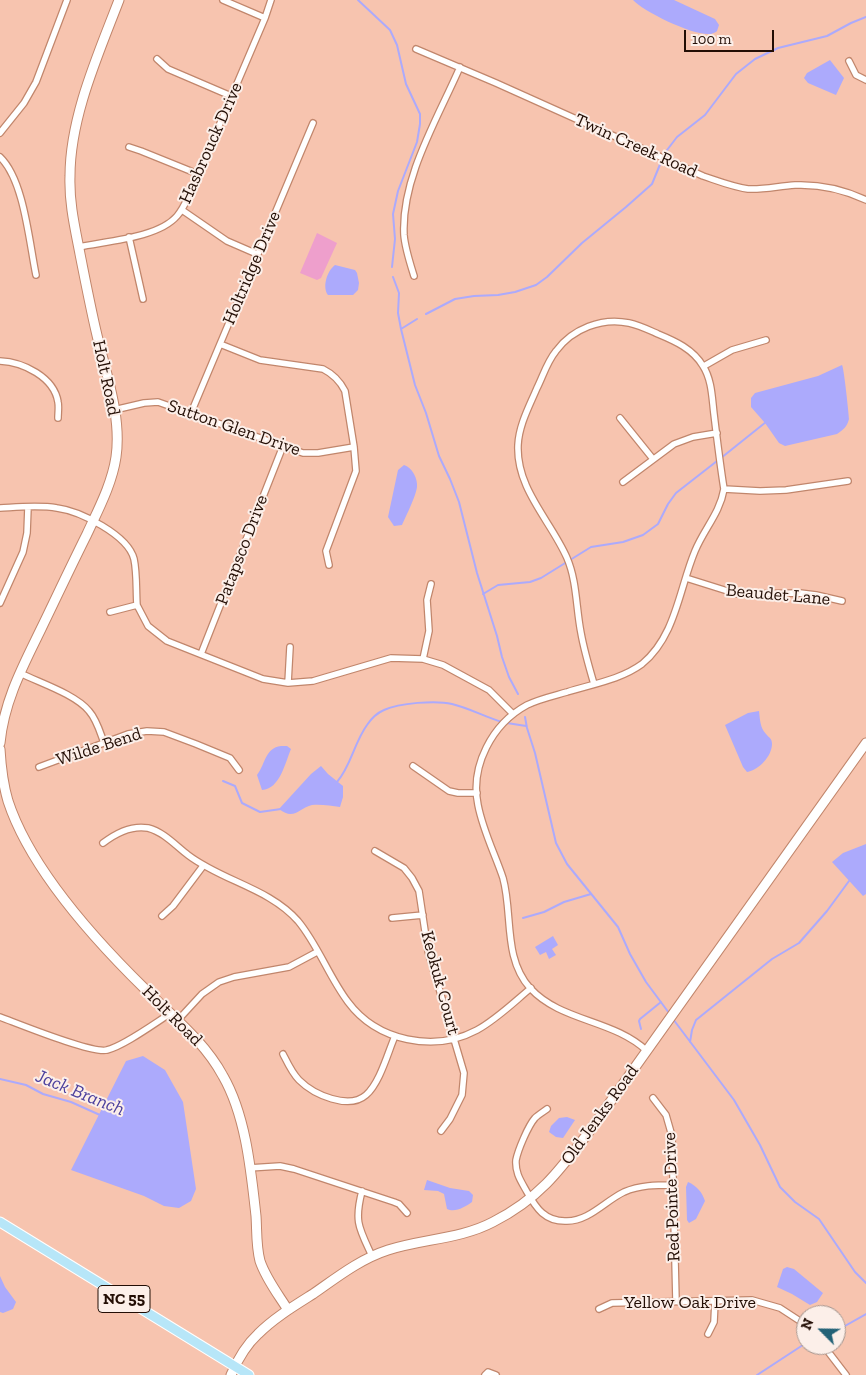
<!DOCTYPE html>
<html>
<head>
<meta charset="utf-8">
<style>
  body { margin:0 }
  #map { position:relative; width:866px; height:1375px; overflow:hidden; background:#f7c4af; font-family:"Zilla Slab",serif }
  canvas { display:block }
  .north { position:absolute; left:796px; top:1305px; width:50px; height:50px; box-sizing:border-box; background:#fcefe9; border:1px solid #a5958e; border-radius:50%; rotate:293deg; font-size:14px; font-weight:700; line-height:20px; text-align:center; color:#230e05 }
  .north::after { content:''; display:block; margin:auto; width:18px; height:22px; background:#236277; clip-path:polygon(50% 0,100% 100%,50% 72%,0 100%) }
  .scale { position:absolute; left:684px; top:30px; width:90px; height:22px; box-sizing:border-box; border:2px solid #230e05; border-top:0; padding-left:6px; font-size:15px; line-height:18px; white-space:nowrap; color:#230e05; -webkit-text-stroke:4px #fcefe9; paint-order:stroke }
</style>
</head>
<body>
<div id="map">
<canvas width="866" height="1375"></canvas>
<div class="north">N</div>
<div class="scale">100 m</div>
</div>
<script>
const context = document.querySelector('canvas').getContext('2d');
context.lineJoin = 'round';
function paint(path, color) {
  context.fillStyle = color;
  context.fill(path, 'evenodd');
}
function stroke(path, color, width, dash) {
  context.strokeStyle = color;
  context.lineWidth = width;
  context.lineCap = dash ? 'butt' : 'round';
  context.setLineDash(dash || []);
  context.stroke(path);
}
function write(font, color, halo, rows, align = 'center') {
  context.font = font + ' "Zilla Slab",serif';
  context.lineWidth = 4;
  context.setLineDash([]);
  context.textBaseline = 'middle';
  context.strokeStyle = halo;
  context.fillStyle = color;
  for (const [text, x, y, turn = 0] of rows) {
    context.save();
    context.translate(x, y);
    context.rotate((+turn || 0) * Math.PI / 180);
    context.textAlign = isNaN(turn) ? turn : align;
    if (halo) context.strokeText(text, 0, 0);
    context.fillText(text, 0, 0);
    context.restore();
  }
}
paint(new Path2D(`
  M317,233L337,243L321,278L317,280L300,273Z`), '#ee9fcc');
paint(new Path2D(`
  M633,0H674L715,19L719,25L717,31C716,32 712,34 710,34C694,36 644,12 633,0Z
  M830,60L844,78L836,95L808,83L804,78L807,73Z
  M335,265L355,270L357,273L359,283L358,290L353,295H328C322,287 327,271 335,265Z
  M842,365C844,368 849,416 849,419C847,427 843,430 837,434L785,446L779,443L765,423L751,407V398L755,393L818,376Z
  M404,465C412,467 418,479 417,487C416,496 406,516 402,525L394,526L388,517L398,470Z
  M759,711C760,719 760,728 766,734C769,738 772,738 772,744C772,756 759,770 747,772L743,767L725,725L748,713Z
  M281,746H287L291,749C285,763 280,789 262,790L257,775C266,763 265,748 281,746Z
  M321,766L328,774L343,786V797L340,807C332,806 321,804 312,805C299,808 294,821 279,809L311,774Z
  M866,844V894L863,896L832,862L843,853Z
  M553,936L558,945L552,949L556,955L549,959L546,952L540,955L535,947Z
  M143,1056L165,1070L183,1102L196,1189L191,1201L179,1208L164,1206L144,1196L71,1170L126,1061Z
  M567,1117L575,1120L563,1138L556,1137L549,1132L551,1126L559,1118Z
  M427,1180L450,1188L469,1191L473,1195L472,1202C465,1207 455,1213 447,1209L444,1194L438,1191L424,1190Z
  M688,1182C697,1186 702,1192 705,1201L696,1219L689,1223L687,1220L686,1187Z
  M787,1267L794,1269L823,1293L817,1302L810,1305L792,1294L777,1287L783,1269Z
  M0,1276L5,1287L16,1302L13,1309L3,1313L0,1312Z`), '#acaafc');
stroke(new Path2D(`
  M358,0L390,30L397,45L406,84L420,114V124L417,142L398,191L393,214L395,239L392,267
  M664,154L677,137L705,115L736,74L755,59L778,48L827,36L851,23L866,17
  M393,277L399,293L398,313L401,329L415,385L426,413L439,456L450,479L459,502L477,573L497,636L502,657L509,677L518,694
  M426,314L455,299L474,296L498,295L515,292L536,285L547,277L582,243L626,207L652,184L661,162
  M401,329L417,319
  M721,458L766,422
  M483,594L498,585L530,582L541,578L591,547L623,542L643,535L658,524L668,504L676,493L717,461
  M525,717L527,728L535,753L556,843L567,864L618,927L630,954L646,982L669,1013
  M507,723L526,726
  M223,781L235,786L242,803L260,812L281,809
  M337,782C351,766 354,743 367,725C371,719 377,713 384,710C399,703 436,700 452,704C469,708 485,717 502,722
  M523,918L544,912L564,902L591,894
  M673,1019L734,1100L760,1145L780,1187L795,1202L819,1219L855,1272L866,1283
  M641,1029L639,1021L640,1019L661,1002
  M690,1042L692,1030L696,1020L772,959L799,943L827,911L849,881
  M0,1079L26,1085L43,1094L71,1102L100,1115
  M836,1331L866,1314
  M757,1375L806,1343`), '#acaafc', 2);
const street = new Path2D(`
  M223,0L265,18
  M416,49L496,83L703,176C718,181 733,187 748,189C763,190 779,186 795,185C820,184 843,189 866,200
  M157,59L168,69L231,96
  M849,61L856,75L866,80
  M0,133L24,103L36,82L67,0
  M129,147L141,151L198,174
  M0,157C24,180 29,241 36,275
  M182,210L227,241L257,254
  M129,237L143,299
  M79,247C107,241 158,238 177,216C184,208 187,199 192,189L265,18L271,0
  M414,276C410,263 405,248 404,235C401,178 438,118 460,67
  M220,344L260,360L323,369C333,374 340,381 345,391L354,447L356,471L326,551L329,565
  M0,361C23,362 54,377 58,402C59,407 58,413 58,418
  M704,366L732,350L766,340
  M114,410L144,403L158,402L303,453H318L354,447
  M191,413L313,123
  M620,418L653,459
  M623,482L674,444L693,437L717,433
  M724,489L760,491L786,490L848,481
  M0,508C19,507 39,505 57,508C80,511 128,535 134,559C137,573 136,590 137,605L148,626L167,641L263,679L288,683L313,681L391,658L423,659L443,665L489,690L513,714
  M686,578L737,594L800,593L816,595L842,601
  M0,603L23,552L27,533L28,507
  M110,612L137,605
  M201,654L283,446
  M423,659L429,631L427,600L431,584
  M20,673C40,683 75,694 89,711C97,720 100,732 104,743
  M288,683L290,647
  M594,684C589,667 584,650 581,633C576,608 577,581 567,558C551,521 516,489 518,445C519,425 529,407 537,388C543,376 547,362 556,351C572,329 602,317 629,323C639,325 649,330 658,334C675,341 693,349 703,366C712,380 712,398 714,414C717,439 720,464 724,489C720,513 704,529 695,551C679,589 676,636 642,664C620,680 592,684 567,692C553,696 539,699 527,705C492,724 470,766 478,805C483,831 495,854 503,878C513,914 503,958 530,988C561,1022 613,1019 647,1051
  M413,766L449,791L458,793H477
  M39,767L128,734L147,731L164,732L196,744L230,758L239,770
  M103,843C116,833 131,825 148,828C164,832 176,846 188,855C222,881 269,888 298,921C318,945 329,977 348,1002C377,1041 434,1053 477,1030C497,1019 514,1002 531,988
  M375,851L404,868L412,878L419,891L428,951L464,1073L462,1095L450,1119L441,1131
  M162,916L173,906L203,866
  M392,918L423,915
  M0,1017C19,1024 92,1054 107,1050C124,1046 155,1023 171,1013
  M178,1020L202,994L219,982L234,977L289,967L317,952
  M283,1054C288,1064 292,1073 299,1080C314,1095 349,1110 366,1095C380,1083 388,1052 395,1036
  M653,1098L666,1115L672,1136L676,1301
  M547,1109C543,1112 538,1115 535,1118C528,1126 518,1150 516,1160C515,1173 521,1181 527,1192C536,1208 545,1222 567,1221C589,1221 605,1201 624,1192C640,1185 656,1185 673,1185
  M249,1168L280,1166L294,1169L394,1202L399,1204L407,1213
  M362,1191C354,1222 359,1228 372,1256
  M599,1309L612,1303L752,1300L780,1308L806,1325
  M708,1334L714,1322L715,1301
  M823,1345L846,1375
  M485,1375L488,1372L496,1375`);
const secondary = new Path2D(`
  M0,743C4,701 23,666 41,629C56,598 71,566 87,534C98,510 112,484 116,457C122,416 105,371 96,331C90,305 85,279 80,254C75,228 69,203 70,176C70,117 98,55 119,0
  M0,749C1,767 3,784 8,801C30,868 95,940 145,989C173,1017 204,1041 223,1076C246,1116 251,1171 256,1216C257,1230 256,1246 260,1261C266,1279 278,1294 288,1310
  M231,1375C237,1361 246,1345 258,1334C274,1318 294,1306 313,1294C336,1278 360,1259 388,1250C422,1239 461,1239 493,1222C540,1198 560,1170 591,1129L866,743`);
const primary = new Path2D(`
  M0,1222L249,1375`);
stroke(street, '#c1866c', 8);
stroke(secondary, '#c1866c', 11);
stroke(primary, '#fff', 11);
stroke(street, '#fff', 5.5);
stroke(secondary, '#fff', 9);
stroke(primary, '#b7e6f8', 9);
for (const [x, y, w] of [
  [124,1299,52]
]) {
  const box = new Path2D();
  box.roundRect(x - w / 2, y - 13.5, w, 27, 4);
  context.fillStyle = '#fcefe9';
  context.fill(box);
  stroke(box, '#230e05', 1);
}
write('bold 16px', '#230e05', null, [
  ["NC 55",124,1299]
]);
write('18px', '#230e05', '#fcefe9', [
  ["Hasbrouck Drive",211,143,-66],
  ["Twin Creek Road",636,146,24],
  ["Holtridge Drive",252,268,-67],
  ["Holt Road",106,378,78],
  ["Sutton Glen Drive",234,428,19],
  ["Patapsco Drive",242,550,-69],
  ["Beaudet Lane",778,595,5],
  ["Wilde Bend",99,747,-18],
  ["Keokuk Court",440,983,75],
  ["Holt Road",172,1016,45],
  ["Old Jenks Road",600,1115,-54],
  ["Red Pointe Drive",672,1197,-92],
  ["Yellow Oak Drive",690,1303]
]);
write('italic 19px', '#4c409d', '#fcefe9', [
  ["Jack Branch",80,1093,22]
]);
</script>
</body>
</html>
